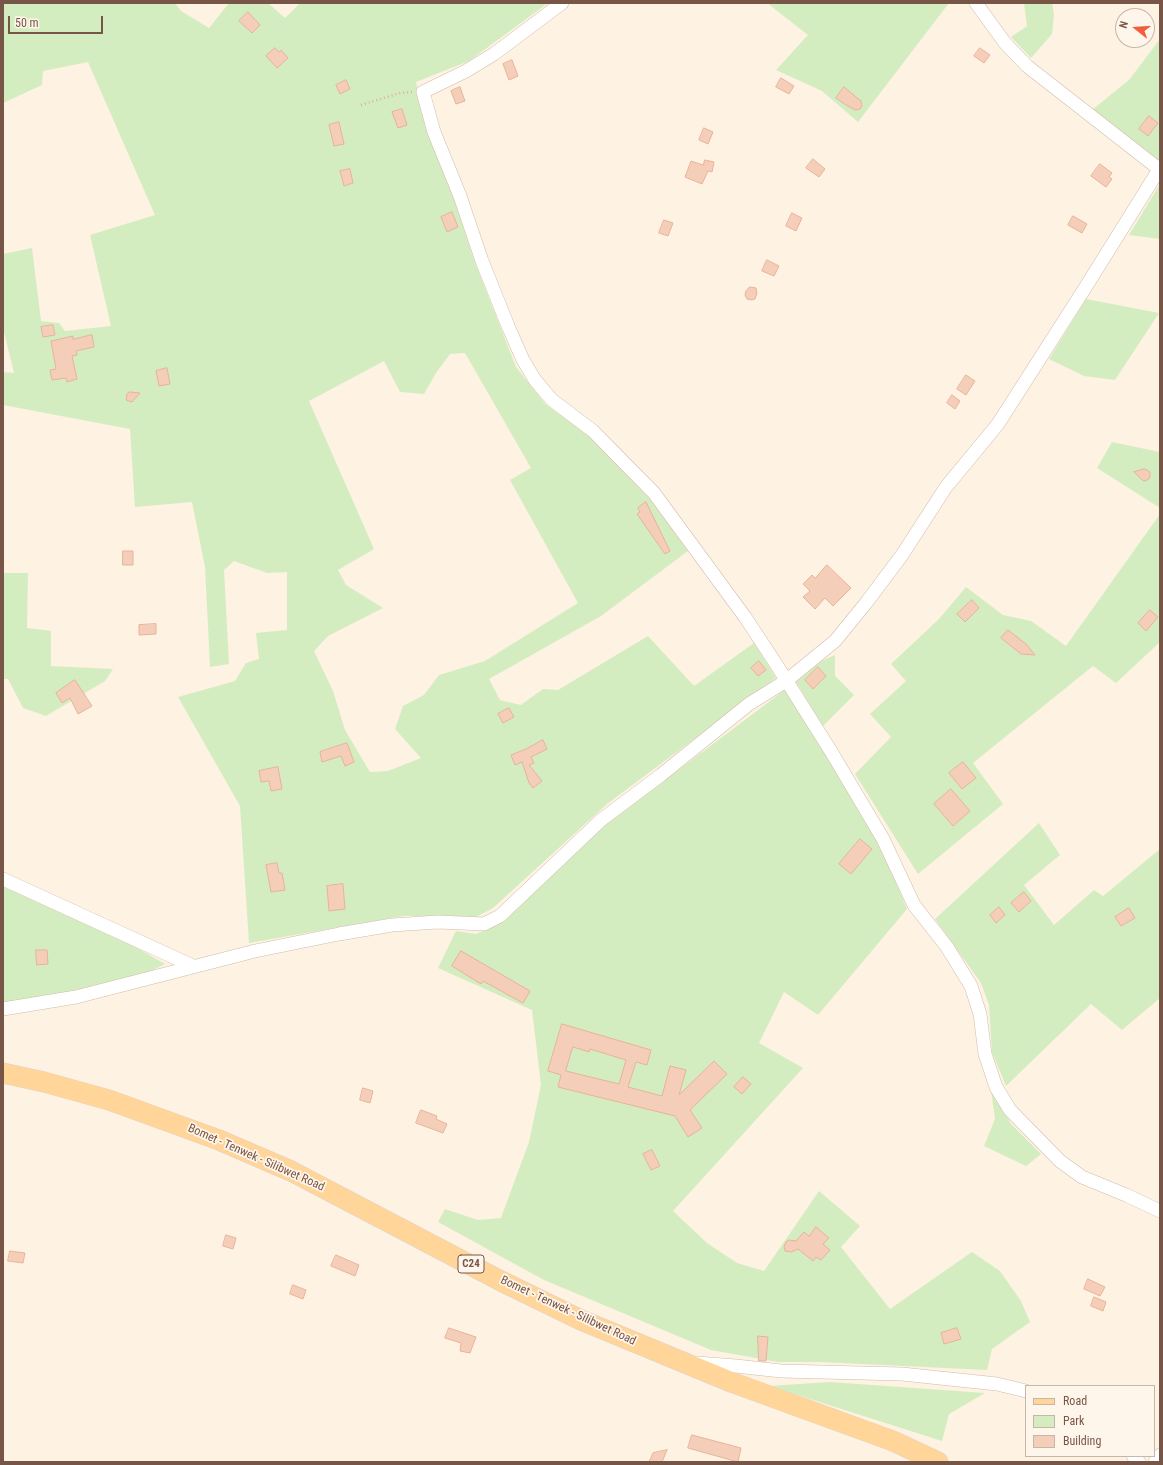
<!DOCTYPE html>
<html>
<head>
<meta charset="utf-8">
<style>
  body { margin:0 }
  #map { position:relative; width:1163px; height:1465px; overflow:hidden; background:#fef2e3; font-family:"Roboto Condensed",sans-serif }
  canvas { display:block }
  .frame { position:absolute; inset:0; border:4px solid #785647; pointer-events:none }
  .legend { position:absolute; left:1025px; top:1385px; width:130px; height:72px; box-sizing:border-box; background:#fff6eb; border:1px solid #c9b6a9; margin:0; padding:5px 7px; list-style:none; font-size:12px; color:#785647 }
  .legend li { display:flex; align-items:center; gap:8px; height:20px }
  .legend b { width:20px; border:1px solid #c9b6a9 }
  .north { position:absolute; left:1115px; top:8px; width:40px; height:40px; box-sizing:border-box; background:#fff6eb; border:1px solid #c9b6a9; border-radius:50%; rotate:287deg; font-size:11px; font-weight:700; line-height:16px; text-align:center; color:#785647 }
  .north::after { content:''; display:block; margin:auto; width:14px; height:18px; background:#f15f3f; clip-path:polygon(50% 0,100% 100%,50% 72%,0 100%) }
  .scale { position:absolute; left:8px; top:16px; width:95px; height:18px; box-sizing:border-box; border:2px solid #785647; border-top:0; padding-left:5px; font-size:12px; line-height:14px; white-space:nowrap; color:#785647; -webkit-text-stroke:3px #fff6eb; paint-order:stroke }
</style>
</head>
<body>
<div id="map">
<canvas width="1163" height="1465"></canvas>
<div class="frame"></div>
<ul class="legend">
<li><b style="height:5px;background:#ffd599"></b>Road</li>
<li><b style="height:11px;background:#d4edc0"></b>Park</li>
<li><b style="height:11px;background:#f5ceb9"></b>Building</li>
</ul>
<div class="north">N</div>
<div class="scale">50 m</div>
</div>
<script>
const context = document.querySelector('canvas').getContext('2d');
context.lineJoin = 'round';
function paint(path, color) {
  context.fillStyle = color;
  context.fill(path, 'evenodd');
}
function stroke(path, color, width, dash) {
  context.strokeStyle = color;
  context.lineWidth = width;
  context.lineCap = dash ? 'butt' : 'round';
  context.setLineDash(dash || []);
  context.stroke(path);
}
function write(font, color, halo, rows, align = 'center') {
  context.font = font + ' "Roboto Condensed",sans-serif';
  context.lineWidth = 3.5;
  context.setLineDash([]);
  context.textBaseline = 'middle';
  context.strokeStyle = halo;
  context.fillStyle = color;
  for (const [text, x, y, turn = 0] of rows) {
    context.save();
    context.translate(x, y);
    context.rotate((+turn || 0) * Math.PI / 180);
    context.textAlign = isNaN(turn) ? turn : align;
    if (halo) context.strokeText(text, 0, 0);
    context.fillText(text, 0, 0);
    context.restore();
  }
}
paint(new Path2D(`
  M3,3H175L181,11L209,28L229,3H268L285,18L300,3H548L469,61L416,82L426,128L446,174L474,260L516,367L545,404L589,436L649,498L688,551L601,616L489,679L500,700L521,705L543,689L558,690L648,636L694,686L754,643L776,678L607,804L493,908L476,917L403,916L249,943L240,806L178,697L235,681L246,663L259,659L256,633L287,630V572L267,573L234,561L224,570L229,664L210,667L205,567L192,502L135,507L130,429L3,405V372L14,373L3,328V254L32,248L41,321L59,323L65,331L111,326L90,235L155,215L88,62L43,71L42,85L3,103ZM465,353L531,468L510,480L578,603L485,661L439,675L424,695L403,706L395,729L421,758L388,771L370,772L345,730L333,691L314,651L328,636L383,608L346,585L338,570L374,549L309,401L384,361L400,392L424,394L436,373L450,354Z
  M767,3H949L858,122L822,91L776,70L808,35Z
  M1024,3H1052L1054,14L1052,34L1031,58L1011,37L1027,26Z
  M1160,39V160L1158,162L1092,110L1129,80Z
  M1160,184V239L1129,235Z
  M1086,299L1159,313L1115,380L1084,376L1049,359Z
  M1112,442L1160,452V508L1097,468Z
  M1160,514V642L1116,683L1093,666L973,763L1003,804L918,874L855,774L891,737L870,714L906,681L891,664L939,619L966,587L1003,615L1031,621L1066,646Z
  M3,573H28L27,628L51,631V666L113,669L105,681L46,716L23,708L8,679H3Z
  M835,655V676L854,695L823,726L796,682L819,662Z
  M786,689L875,831L907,909L818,1015L784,992L759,1043L803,1068L673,1211L707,1243L737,1263L764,1271L819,1191L860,1226L841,1247L890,1309L972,1252L1000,1271L1021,1301L1030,1322L992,1349L987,1370L820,1362H778L711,1350L544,1280L438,1222L445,1209L478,1220L501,1218L529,1142L541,1085L532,1010L438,968L456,931L476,934L500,923L604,826Z
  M1039,823L1060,855L1024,885L1054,925L1094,890L1103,896L1160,849V998L1122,1030L1091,1004L1006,1086L992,1052L989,1005L981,983L935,919Z
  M3,886L132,945L165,964L149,972L56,995L3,1004Z
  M991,1091L1011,1124L1041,1154L1026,1166L984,1146L995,1119Z
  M830,1382L985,1393L949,1414L942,1441L769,1386Z`), '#d4edc0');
const building = new Path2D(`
  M248,12L260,25L252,33L239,21Z
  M275,48L279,52L281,50L288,58L277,68L266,56Z
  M980,48L990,55L984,63L974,56Z
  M512,60L518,76L509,80L503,64Z
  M781,78L794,86L789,94L776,87Z
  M346,80L350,89L340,94L336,85Z
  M460,87L465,101L456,104L451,91Z
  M844,87L861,101L862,106L860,109L855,110L846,105L836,98Z
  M402,109L407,125L398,128L392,112Z
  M1149,116L1158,123L1148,136L1139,129Z
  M339,122L344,144L334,146L329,125Z
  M704,128L713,132L708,144L699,140Z
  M813,159L825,169L819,177L806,168Z
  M705,160L714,162L712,172L708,171L702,184L685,177L691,161L703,165Z
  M1100,164L1112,173L1109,177L1112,179L1106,187L1091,176Z
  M350,169L353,183L344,186L340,171Z
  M452,212L458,227L447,232L441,217Z
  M792,213L802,218L796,231L786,226Z
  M1073,216L1087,224L1082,233L1068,225Z
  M664,220L673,223L668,236L659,233Z
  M767,260L779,266L774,276L762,271Z
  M750,287L756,288L757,293L755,299L751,300L747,299L745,295L746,291Z
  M53,325L55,335L43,337L41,327Z
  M92,335L94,347L76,351L77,355L72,356L77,379L67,382L66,378L52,380L50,370L56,369L51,341L73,336V339Z
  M167,368L170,384L159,386L156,371Z
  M966,375L975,381L966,395L957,389Z
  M130,392L140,393L132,402L126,400L127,394Z
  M952,395L960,401L955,409L947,403Z
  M1145,469L1150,472V476L1149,479L1145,481L1142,480L1134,472Z
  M646,502L670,551L665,554L637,514L640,512L638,508Z
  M123,551H133V565H123Z
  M827,565L851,588L833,606L825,598L815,609L803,597L810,591L803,584L812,575L815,578Z
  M972,600L979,608L965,622L957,614Z
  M1150,610L1158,617L1146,631L1138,623Z
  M156,624V634L139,635V625Z
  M1008,630L1026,644L1035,655L1021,654L1001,638Z
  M759,661L766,670L758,676L751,668Z
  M818,667L826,676L813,689L805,680Z
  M75,680L92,706L78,714L70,698L62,703L56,693Z
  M509,708L514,717L503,723L498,714Z
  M543,740L547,749L531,757L534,763L529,765L542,781L533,788L529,783L522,762L515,765L511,755L526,749Z
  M347,743L354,762L345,766L341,756L322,762L320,752Z
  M963,762L976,778L962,789L949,773Z
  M278,767L282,789L271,791L269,781L261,782L259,771Z
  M951,789L970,811L953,826L934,804Z
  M860,839L872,849L851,874L839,864Z
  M277,863L279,873H282L285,890L271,892L266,865Z
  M343,884L345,909L329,911L327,886Z
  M1024,892L1031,901L1019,912L1011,903Z
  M999,907L1005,915L996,923L990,915Z
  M1129,908L1135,918L1121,926L1115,917Z
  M36,950H47L48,964L37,965Z
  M461,951L530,991L523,1003L483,981L481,984L452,966Z
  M562,1024L651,1050L647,1065L636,1062L628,1087L662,1096L670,1066L686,1070L679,1095L714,1061L727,1074L690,1110L702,1128L688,1137L675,1116L558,1087L561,1075L548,1071ZM573,1047L589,1052L590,1049L626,1060L619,1084L566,1071Z
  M743,1077L751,1084L742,1094L734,1087Z
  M363,1088L373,1091L370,1103L360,1100Z
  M421,1110L437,1116L436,1119L447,1124L443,1133L416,1123Z
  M652,1150L660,1166L651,1170L643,1154Z
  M816,1227L829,1238L823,1244L830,1250L821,1260L816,1257L813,1261L798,1249L791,1252L785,1251L784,1247L786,1242L789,1240L796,1241L804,1232L809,1236Z
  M226,1235L236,1238L233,1249L223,1246Z
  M10,1251L25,1253L23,1263L8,1261Z
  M336,1255L359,1265L355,1276L331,1266Z
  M1088,1279L1105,1287L1100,1296L1084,1289Z
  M293,1285L306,1290L303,1299L290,1294Z
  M1094,1297L1106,1302L1103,1311L1091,1306Z
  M449,1328L476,1337L470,1353L460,1351L461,1343L445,1338Z
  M957,1328L961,1339L944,1344L941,1333Z
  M758,1336L768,1337L766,1361H759Z
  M692,1435L741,1448L738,1462L688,1448Z
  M667,1450L662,1462H649L653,1453Z`);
paint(building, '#f5ceb9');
stroke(building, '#e9b398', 1);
const street = new Path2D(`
  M562,3L494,54L466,71L423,92L434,132L460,196L482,261L508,326L523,360L535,380L552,400L593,431L654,493L745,617L776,664L832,753L883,839L914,905L947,947L971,986L980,1014L985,1054L996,1087L1010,1110L1060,1161L1082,1177L1126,1195L1160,1211
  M976,3L1005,43L1027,66L1159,169
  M3,879L193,966
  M3,1009L76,997L255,951L339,934L392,925L438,922L484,924L500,916L601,820L661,775L749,704L786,681L835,641L866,603L902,555L946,487L998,424L1085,288L1160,168
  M697,1363L736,1366L781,1371L902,1374L997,1384L1026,1391
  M1133,1456L1139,1462
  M1155,1462L1160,1455`);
const primary = new Path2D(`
  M3,1073L44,1082L109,1100L219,1140L291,1171L501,1281L581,1320L731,1382L893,1441L938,1462`);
stroke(street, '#d2bbab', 14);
stroke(primary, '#dcd3cf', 21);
stroke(new Path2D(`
  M361,105L400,93L412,92`), '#dbb19c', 2.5, [1, 3]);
stroke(street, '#fff', 13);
stroke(primary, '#ffd599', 20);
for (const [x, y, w] of [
  [471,1264,26]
]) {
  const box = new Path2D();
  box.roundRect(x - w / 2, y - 9, w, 18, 3);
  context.fillStyle = '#fff6eb';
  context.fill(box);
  stroke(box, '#785647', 1);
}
write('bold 11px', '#785647', null, [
  ["C24",471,1264]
]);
write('12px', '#785647', '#fff6eb', [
  ["Bomet - Tenwek - Silibwet Road",256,1158,24],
  ["Bomet - Tenwek - Silibwet Road",568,1311,25]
]);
</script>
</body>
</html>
